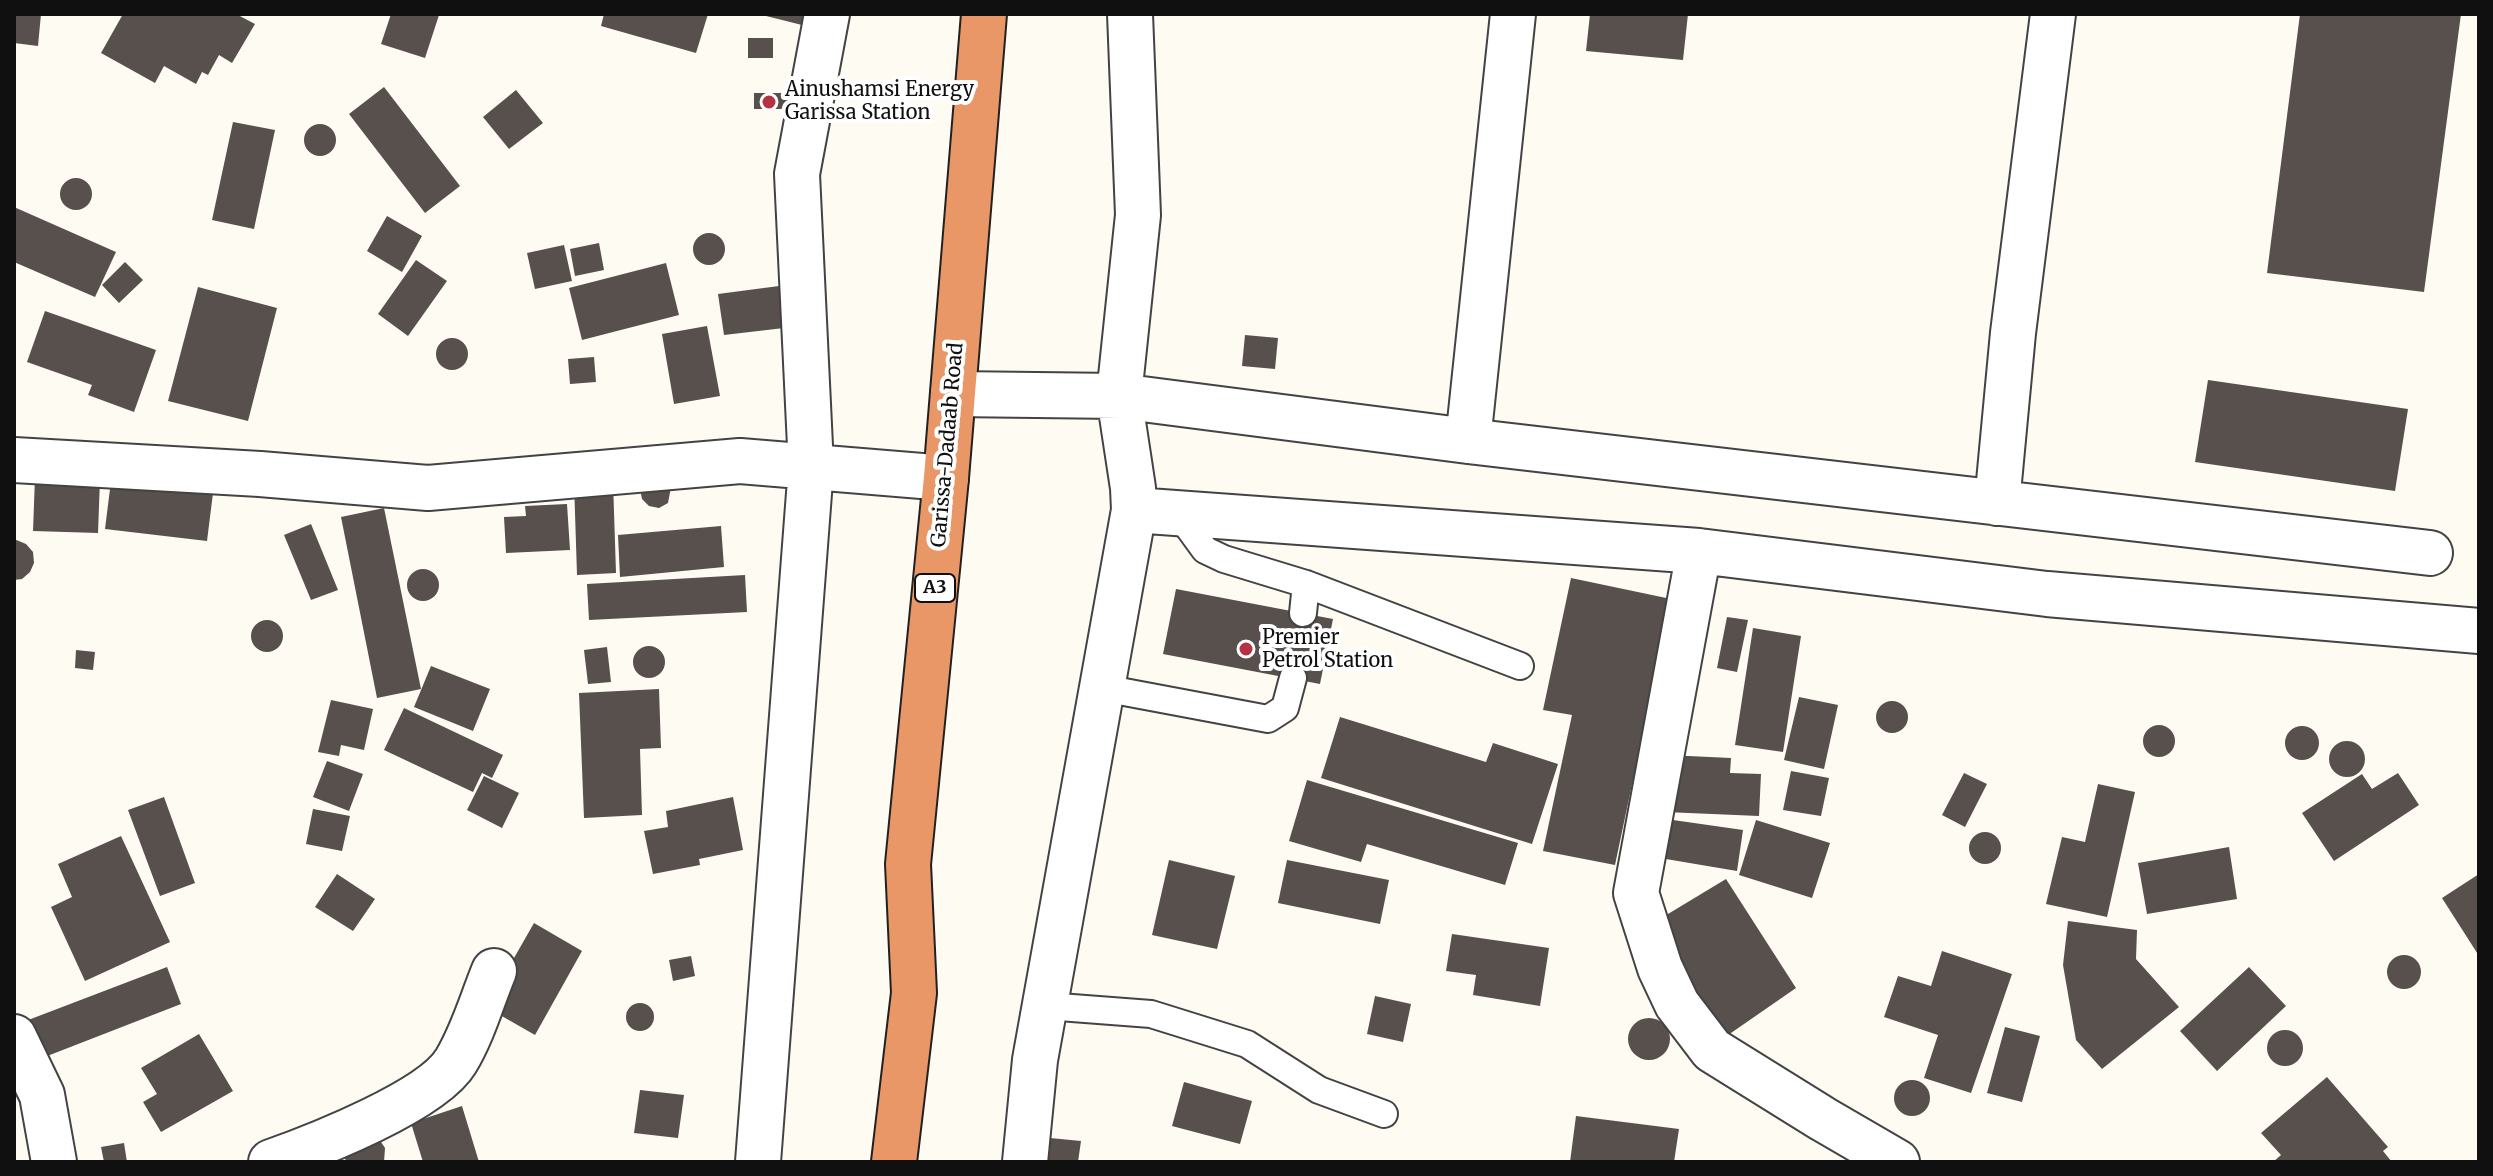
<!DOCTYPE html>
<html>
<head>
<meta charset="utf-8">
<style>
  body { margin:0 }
  #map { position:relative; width:2493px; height:1176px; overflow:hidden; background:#fefbf3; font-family:Merriweather,serif }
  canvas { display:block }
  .frame { position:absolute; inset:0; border:16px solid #101010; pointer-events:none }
</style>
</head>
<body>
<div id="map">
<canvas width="2493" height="1176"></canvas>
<div class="frame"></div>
</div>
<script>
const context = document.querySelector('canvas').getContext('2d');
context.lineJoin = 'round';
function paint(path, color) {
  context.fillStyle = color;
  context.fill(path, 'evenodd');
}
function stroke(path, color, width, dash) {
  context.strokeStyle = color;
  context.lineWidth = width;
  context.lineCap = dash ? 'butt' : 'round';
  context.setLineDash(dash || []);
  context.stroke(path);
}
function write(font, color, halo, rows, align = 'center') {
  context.font = font + ' Merriweather,serif';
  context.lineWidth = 8;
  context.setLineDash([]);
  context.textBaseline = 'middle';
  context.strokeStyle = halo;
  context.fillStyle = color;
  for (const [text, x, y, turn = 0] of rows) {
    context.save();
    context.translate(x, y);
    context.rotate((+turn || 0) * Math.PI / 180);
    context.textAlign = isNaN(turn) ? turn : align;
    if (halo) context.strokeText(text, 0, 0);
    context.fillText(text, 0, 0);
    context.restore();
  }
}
paint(new Path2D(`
  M14,14H41L38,46L14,43Z
  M123,14H236L255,24L232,63L219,55L208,75L202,72L196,84L164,66L155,83L101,53Z
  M391,14L439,15L425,58L381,44Z
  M604,14H708L696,53L601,26Z
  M758,14H817L814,28Z
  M1590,14H1688L1683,60L1586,51Z
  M2300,14H2461L2424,292L2267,273Z
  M748,38H773V58H748Z
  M384,87L460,186L425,213L349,114Z
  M516,90L543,123L509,149L483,117Z
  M754,93H787V109H754Z
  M233,122L275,130L254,229L212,220Z
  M304 140a16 16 0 1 1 32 0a16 16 0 1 1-32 0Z
  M60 194a16 16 0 1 1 32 0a16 16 0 1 1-32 0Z
  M14,207L116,252L95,297L14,262Z
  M387,216L422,236L402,272L367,251Z
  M693 249a16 16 0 1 1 32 0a16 16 0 1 1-32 0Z
  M599,243L604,270L575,276L570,249Z
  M564,245L572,281L535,289L527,253Z
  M416,260L447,281L408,336L378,314Z
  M125,262L143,280L119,303L102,285Z
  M666,263L679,315L582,340L569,288Z
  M779,286L784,328L724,335L718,294Z
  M198,287L277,308L248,421L168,401Z
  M45,311L156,350L134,412L88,395L92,385L27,362Z
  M707,326L720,396L674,404L662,334Z
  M1245,335L1278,338L1275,369L1242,366Z
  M436 354a16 16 0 1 1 32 0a16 16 0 1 1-32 0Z
  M594,357L596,382L570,384L568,359Z
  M2208,380L2408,409L2395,491L2195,462Z
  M112,473L214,485L207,541L105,529Z
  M35,477L100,479L98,533L33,531Z
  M613,481L616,573L577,575L574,482Z
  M671,487L668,503L659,508L649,506L642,499L640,489Z
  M567,504L570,550L506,553L504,517L526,516L525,506Z
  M384,508L421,689L377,698L341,517Z
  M311,524L338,590L311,600L284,535Z
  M721,526L724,567L620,577L618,535Z
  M14,539L26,544L33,552L34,563L30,572L22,579L14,580Z
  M407 585a16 16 0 1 1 32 0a16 16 0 1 1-32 0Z
  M745,575L747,612L589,620L587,584Z
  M1571,578L1671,599L1615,865L1543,851L1572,715L1543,710Z
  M1176,589L1333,619L1320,684L1163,654Z
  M1727,617L1748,620L1737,672L1717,668Z
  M251 636a16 16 0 1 1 32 0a16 16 0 1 1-32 0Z
  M1753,628L1801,636L1783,752L1735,745Z
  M633 662a16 16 0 1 1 32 0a16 16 0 1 1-32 0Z
  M607,647L611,682L588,684L584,650Z
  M76,650L95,652L93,670L75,668Z
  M431,666L490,689L473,731L414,707Z
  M659,689L661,748L640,749L642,815L584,818L579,693Z
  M1799,697L1838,705L1824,769L1784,760Z
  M331,700L373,709L364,750L341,745L339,756L318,752Z
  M1876 717a16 16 0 1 1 32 0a16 16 0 1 1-32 0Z
  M404,708L503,755L492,778L482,773L473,792L384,750Z
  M1340,717L1486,762L1493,743L1558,764L1532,844L1321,778Z
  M2143 741a16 16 0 1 1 32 0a16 16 0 1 1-32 0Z
  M2285 743a17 17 0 1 1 34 0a17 17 0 1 1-34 0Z
  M2329 759a18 18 0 1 1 36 0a18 18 0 1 1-36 0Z
  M1667,755L1731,758L1730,773L1761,774L1759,816L1665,812Z
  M327,761L363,774L349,811L313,797Z
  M1791,771L1829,778L1821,816L1783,810Z
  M1964,773L1987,784L1965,827L1942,815Z
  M2398,773L2419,805L2334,861L2302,813L2362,774L2372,789Z
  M484,776L519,793L502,828L467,810Z
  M1307,780L1518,843L1505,885L1367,844L1361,862L1289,841Z
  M2098,784L2135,792L2107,917L2046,904L2062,837L2085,842Z
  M164,797L195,883L160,896L128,810Z
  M733,797L743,850L699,859L700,865L653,874L644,831L668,827L666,811Z
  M313,809L350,816L342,851L306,844Z
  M1666,819L1743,830L1737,871L1660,858Z
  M1756,820L1830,843L1812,898L1739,875Z
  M1969 848a16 16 0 1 1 32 0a16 16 0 1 1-32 0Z
  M121,836L170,942L85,981L51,907L72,897L58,864Z
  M2229,847L2237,899L2147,914L2138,863Z
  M1169,860L1235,876L1217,949L1152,935Z
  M1287,860L1389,880L1380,924L1278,903Z
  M337,874L375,899L353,931L315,907Z
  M2479,874V956L2442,898Z
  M1726,879L1796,988L1718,1042L1663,917Z
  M2068,921L2137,930L2136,959L2179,1007L2102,1069L2076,1040L2063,965Z
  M534,923L582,951L535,1035L486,1007Z
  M1452,934L1549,948L1540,1006L1473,995L1476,975L1446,971Z
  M1942,951L2012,974L1971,1093L1924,1078L1938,1035L1884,1017L1898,976L1931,986Z
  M2387 972a17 17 0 1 1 34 0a17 17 0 1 1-34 0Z
  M691,956L695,976L673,981L669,960Z
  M167,967L181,1004L37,1060L23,1022Z
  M2249,967L2286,1006L2217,1071L2180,1031Z
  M1375,996L1411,1004L1403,1042L1367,1034Z
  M626 1017a14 14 0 1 1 28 0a14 14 0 1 1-28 0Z
  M1628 1039a21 21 0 1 1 42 0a21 21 0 1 1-42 0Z
  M2005,1027L2040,1036L2022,1102L1987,1093Z
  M2267 1048a18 18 0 1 1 36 0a18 18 0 1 1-36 0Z
  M199,1034L233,1091L161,1132L143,1102L157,1094L141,1068Z
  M2327,1077L2388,1147L2383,1151L2392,1162H2273L2281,1155L2261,1133Z
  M1894 1098a18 18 0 1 1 36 0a18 18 0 1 1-36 0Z
  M1184,1082L1252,1101L1240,1144L1172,1126Z
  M640,1090L684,1095L678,1138L634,1133Z
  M462,1106L479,1162H423L411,1123Z
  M1576,1116L1679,1129L1674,1162H1570Z
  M1050,1138L1081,1141L1078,1162H1029V1157L1048,1159Z
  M379,1139L385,1148L384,1162H346L344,1154Z
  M124,1143L127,1162H104L101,1147Z`), '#57504d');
const lane = new Path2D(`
  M1178,513L1205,550L1224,559L1306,584L1520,666
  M1303,613L1306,584
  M1103,688L1268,719L1285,708L1293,678
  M1046,1006L1151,1014L1247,1044L1319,1090L1384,1114`);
const street = new Path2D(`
  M953,394L1119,396L1468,441L2430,553
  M1468,441L1513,14
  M14,460L260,474L428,488L740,461L946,478
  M1997,503L2013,333L2053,14
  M1134,510L1699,551L2047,594L2479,631
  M1699,551L1636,893L1660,968L1677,1004L1712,1050L1823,1119L1897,1162
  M14,1037L42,1095L54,1162
  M271,1162C316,1146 432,1101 456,1061C473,1033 482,1000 494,971
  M758,1162L811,467L797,174L827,14
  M1025,1162L1035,1060L1134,510L1133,488L1119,396L1138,215L1130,14`);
const highway = new Path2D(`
  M894,1162L914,993L908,864L946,478L984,14`);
stroke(lane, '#434343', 30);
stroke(street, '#434343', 48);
stroke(highway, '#212121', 48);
stroke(lane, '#fff', 26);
stroke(street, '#fff', 44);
stroke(highway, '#e99767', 44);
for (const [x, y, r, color] of [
  [769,102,8,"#b53243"],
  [1246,649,8,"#b53243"]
]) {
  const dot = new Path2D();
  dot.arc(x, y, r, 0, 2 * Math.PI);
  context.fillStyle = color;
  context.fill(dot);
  stroke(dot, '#fff', 3);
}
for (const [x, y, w] of [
  [935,588,40]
]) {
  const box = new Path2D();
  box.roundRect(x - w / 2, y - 14, w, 28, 6);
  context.fillStyle = '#fff';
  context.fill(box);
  stroke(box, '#101010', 2);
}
write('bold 18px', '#101010', null, [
  ["A3",935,588]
]);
write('20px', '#101010', '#fff', [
  ["Ainushamsi Energy",785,90],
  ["Garissa Station",785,113],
  ["Premier",1262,638],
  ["Petrol Station",1262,661]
], 'left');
write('20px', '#101010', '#fff', [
  ["Garissa-Dadaab Road",948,445,-85]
]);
</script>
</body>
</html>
